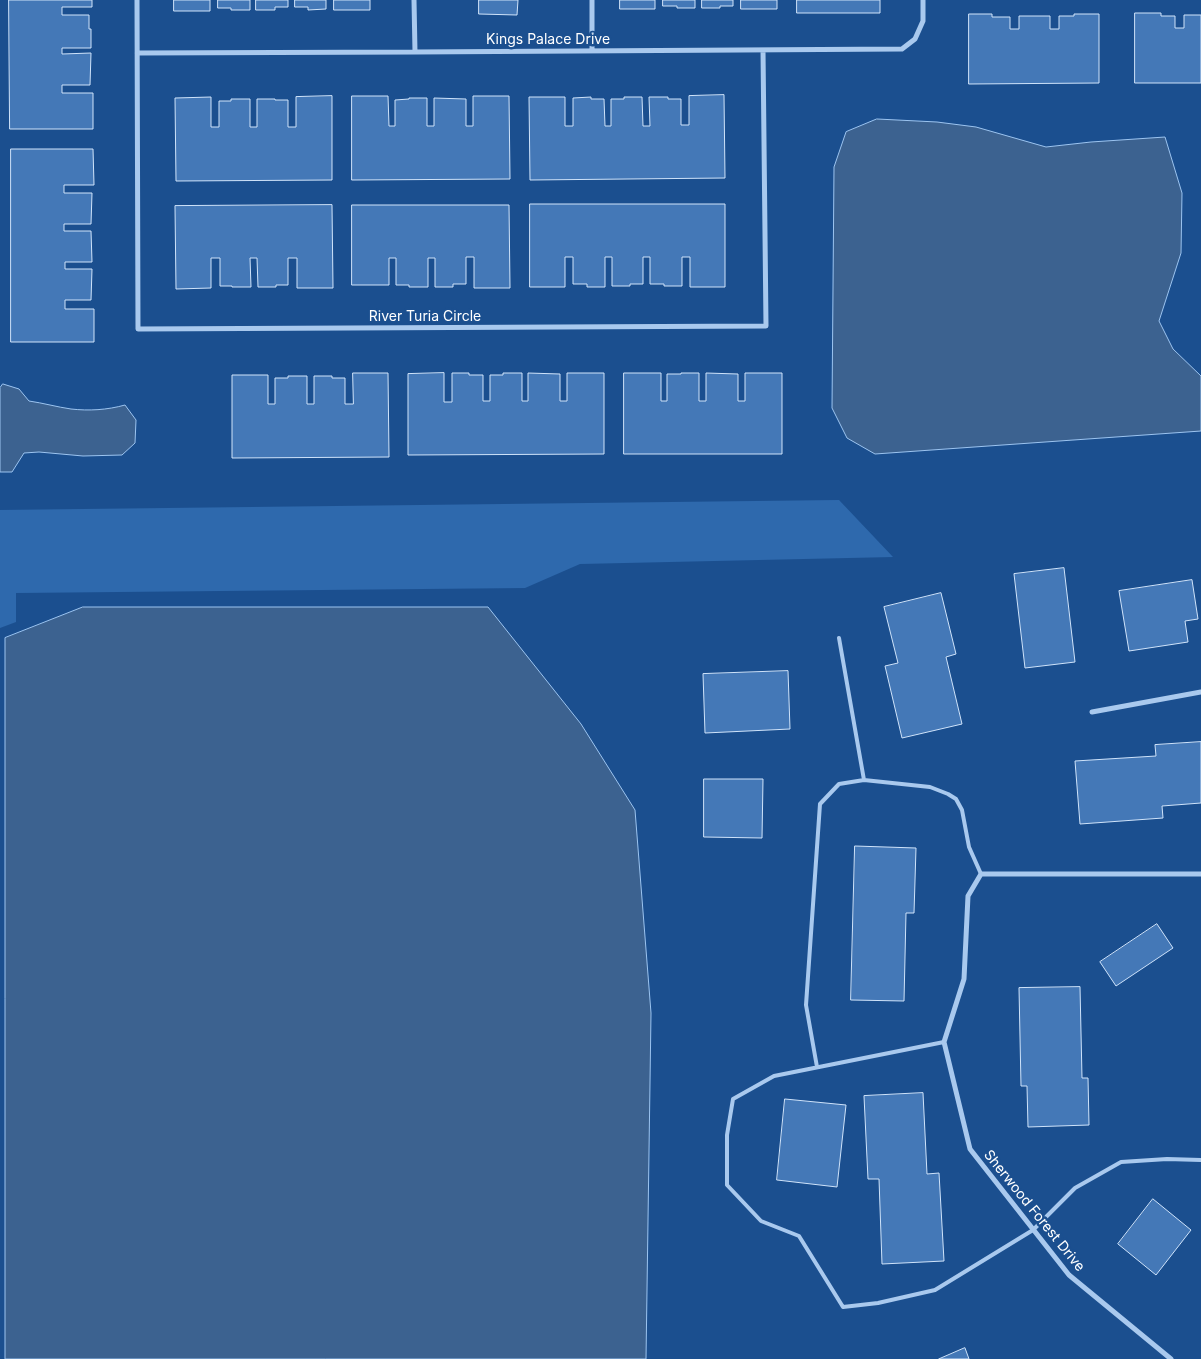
<!DOCTYPE html>
<html>
<head>
<meta charset="utf-8">
<style>
  body { margin:0 }
  canvas { display:block; background:#1b4f8f }
</style>
</head>
<body>
<canvas width="1201" height="1359"></canvas>
<script>
const context = document.querySelector('canvas').getContext('2d');
context.lineJoin = 'round';
function paint(path, color) {
  context.fillStyle = color;
  context.fill(path, 'evenodd');
}
function stroke(path, color, width, dash) {
  context.strokeStyle = color;
  context.lineWidth = width;
  context.lineCap = dash ? 'butt' : 'round';
  context.setLineDash(dash || []);
  context.stroke(path);
}
function write(font, color, halo, rows, align = 'center') {
  context.font = font + ' Inter,sans-serif';
  context.lineWidth = 5;
  context.setLineDash([]);
  context.textBaseline = 'middle';
  context.strokeStyle = halo;
  context.fillStyle = color;
  for (const [text, x, y, turn = 0] of rows) {
    context.save();
    context.translate(x, y);
    context.rotate((+turn || 0) * Math.PI / 180);
    context.textAlign = isNaN(turn) ? turn : align;
    if (halo) context.strokeText(text, 0, 0);
    context.fillText(text, 0, 0);
    context.restore();
  }
}
paint(new Path2D(`
  M839,500L893,557L580,564L525,588L16,593V622L0,628V510Z`), '#2e69ad');
const water = new Path2D(`
  M877,119L937,122L976,127L1046,147L1091,142L1165,137L1182,193L1181,253L1159,321L1173,349L1201,376V431L875,454L847,438L832,408L834,167L846,132Z
  M3,384L19,389L29,401C43,403 57,407 71,409C89,411 107,410 125,405L136,420L135,443L122,455L83,456L39,452L24,453L12,472H0V388Z
  M83,607H488L581,724L635,810L651,1013L646,1359H5V638Z`);
paint(water, '#3c6290');
stroke(water, '#9cc4f0', 1);
const building = new Path2D(`
  M9,0H92V7H62V15H89V29H91V48H62V54L91,53L90,85H62V93H93V129H10Z
  M174,0H210V11H174Z
  M218,0H250V10H231V8H218Z
  M256,0H288V7H275V10H256Z
  M295,0H326V9L308,10V7H295Z
  M334,0H370V10H334Z
  M479,0H518L517,15L479,14Z
  M620,0H655V9H620Z
  M663,0H695V8H677V6H663Z
  M702,0H733V6H720V8H702Z
  M741,0H777V9H741Z
  M797,0H880V13H797Z
  M1135,13H1161V16H1175V28H1184V15H1201V83H1135Z
  M969,14H992V17H1010V29H1019V16H1050V29H1059V16H1074V14H1099V83L969,84Z
  M724,95L725,178L530,180L529,97H565V126H573V98L591,97V99H604L605,126H611V99H624V97H642L643,126H650L649,97H668V99H681V125H689V96Z
  M332,96V180L176,181L175,98L211,97V127H219V101H231V99H250V127H257V99H275V100H288V127H296V97Z
  M352,96H388L389,126H395V100L409,99V98H427V126H434V98L466,99V126H473V96H509L510,179L352,180Z
  M11,149H93L94,185H64V193H92L91,224H64V231H91L92,262H65V269H92L91,300H65V309H94V342H11Z
  M530,204H725V287H690V257H682V286H664V284H650V257H643V284H630V286H612V257H605V287H587V284H573V257H565V287H530Z
  M332,205L333,288H297V258H288V285H276V287H258L257,258H250L251,287H232V286H220V258H211V288L176,289L175,206Z
  M352,205H509L510,288H474V257H466V284H453V287H435V258H428V287H409V285H396V258H389V285H352Z
  M353,373H388L389,457L232,458V375H268V404H275V378H288V376H307V404H314V376H332V378H345V404H353Z
  M444,373V402H452V373H469V375H483V401H490V375H503V373H522V401H528V373L560,374V401H567V373H604V454L408,455V374Z
  M624,373H661V401H667V374H681V373H699V401H706V373L738,374V401H745V373H782V454H624Z
  M1064,568L1075,662L1025,668L1014,574Z
  M1192,580L1198,619L1185,621L1188,642L1129,651L1119,591Z
  M941,593L956,654L946,657L962,724L902,738L885,666L898,663L884,607Z
  M788,671L790,729L705,733L703,674Z
  M1201,742V803L1162,806L1163,818L1080,824L1075,761L1156,756L1155,745Z
  M704,779H763L762,838L704,837Z
  M855,846L916,848L914,913H906L904,1001L851,1000Z
  M1157,924L1173,948L1116,986L1100,962Z
  M1080,987L1082,1078H1088L1089,1125L1028,1127L1027,1086H1021L1019,988Z
  M923,1093L927,1174L939,1173L944,1261L882,1264L879,1179H868L864,1096Z
  M785,1099L846,1105L837,1187L777,1180Z
  M1153,1199L1191,1230L1156,1275L1118,1244Z
  M965,1348L969,1359H939Z`);
paint(building, '#4478b7');
stroke(building, '#cfe3fa', 1);
stroke(new Path2D(`
  M839,638L864,780L930,787L948,794L956,799L962,810L969,847L981,874
  M944,1042L774,1076L733,1099L727,1135V1185L761,1221L799,1236L843,1307L878,1303L935,1290L1033,1230L1075,1188L1121,1162L1167,1159L1201,1160
  M817,1067L806,1005L820,804L839,784L864,780`), '#a9c9ee', 4);
stroke(new Path2D(`
  M137,0L138,329L766,326L763,50
  M414,0L415,52
  M592,0V51
  M137,53L415,52L902,49L915,39L923,21V0
  M1092,712L1201,692
  M1171,1359L1069,1275L970,1149L944,1042L964,979L968,896L981,874H1201`), '#a9c9ee', 5);
write('14px', '#fff', '#1b4f8f', [
  ["Kings Palace Drive",548,40],
  ["River Turia Circle",425,317],
  ["Sherwood Forest Drive",1034,1211,51]
]);
</script>
</body>
</html>
